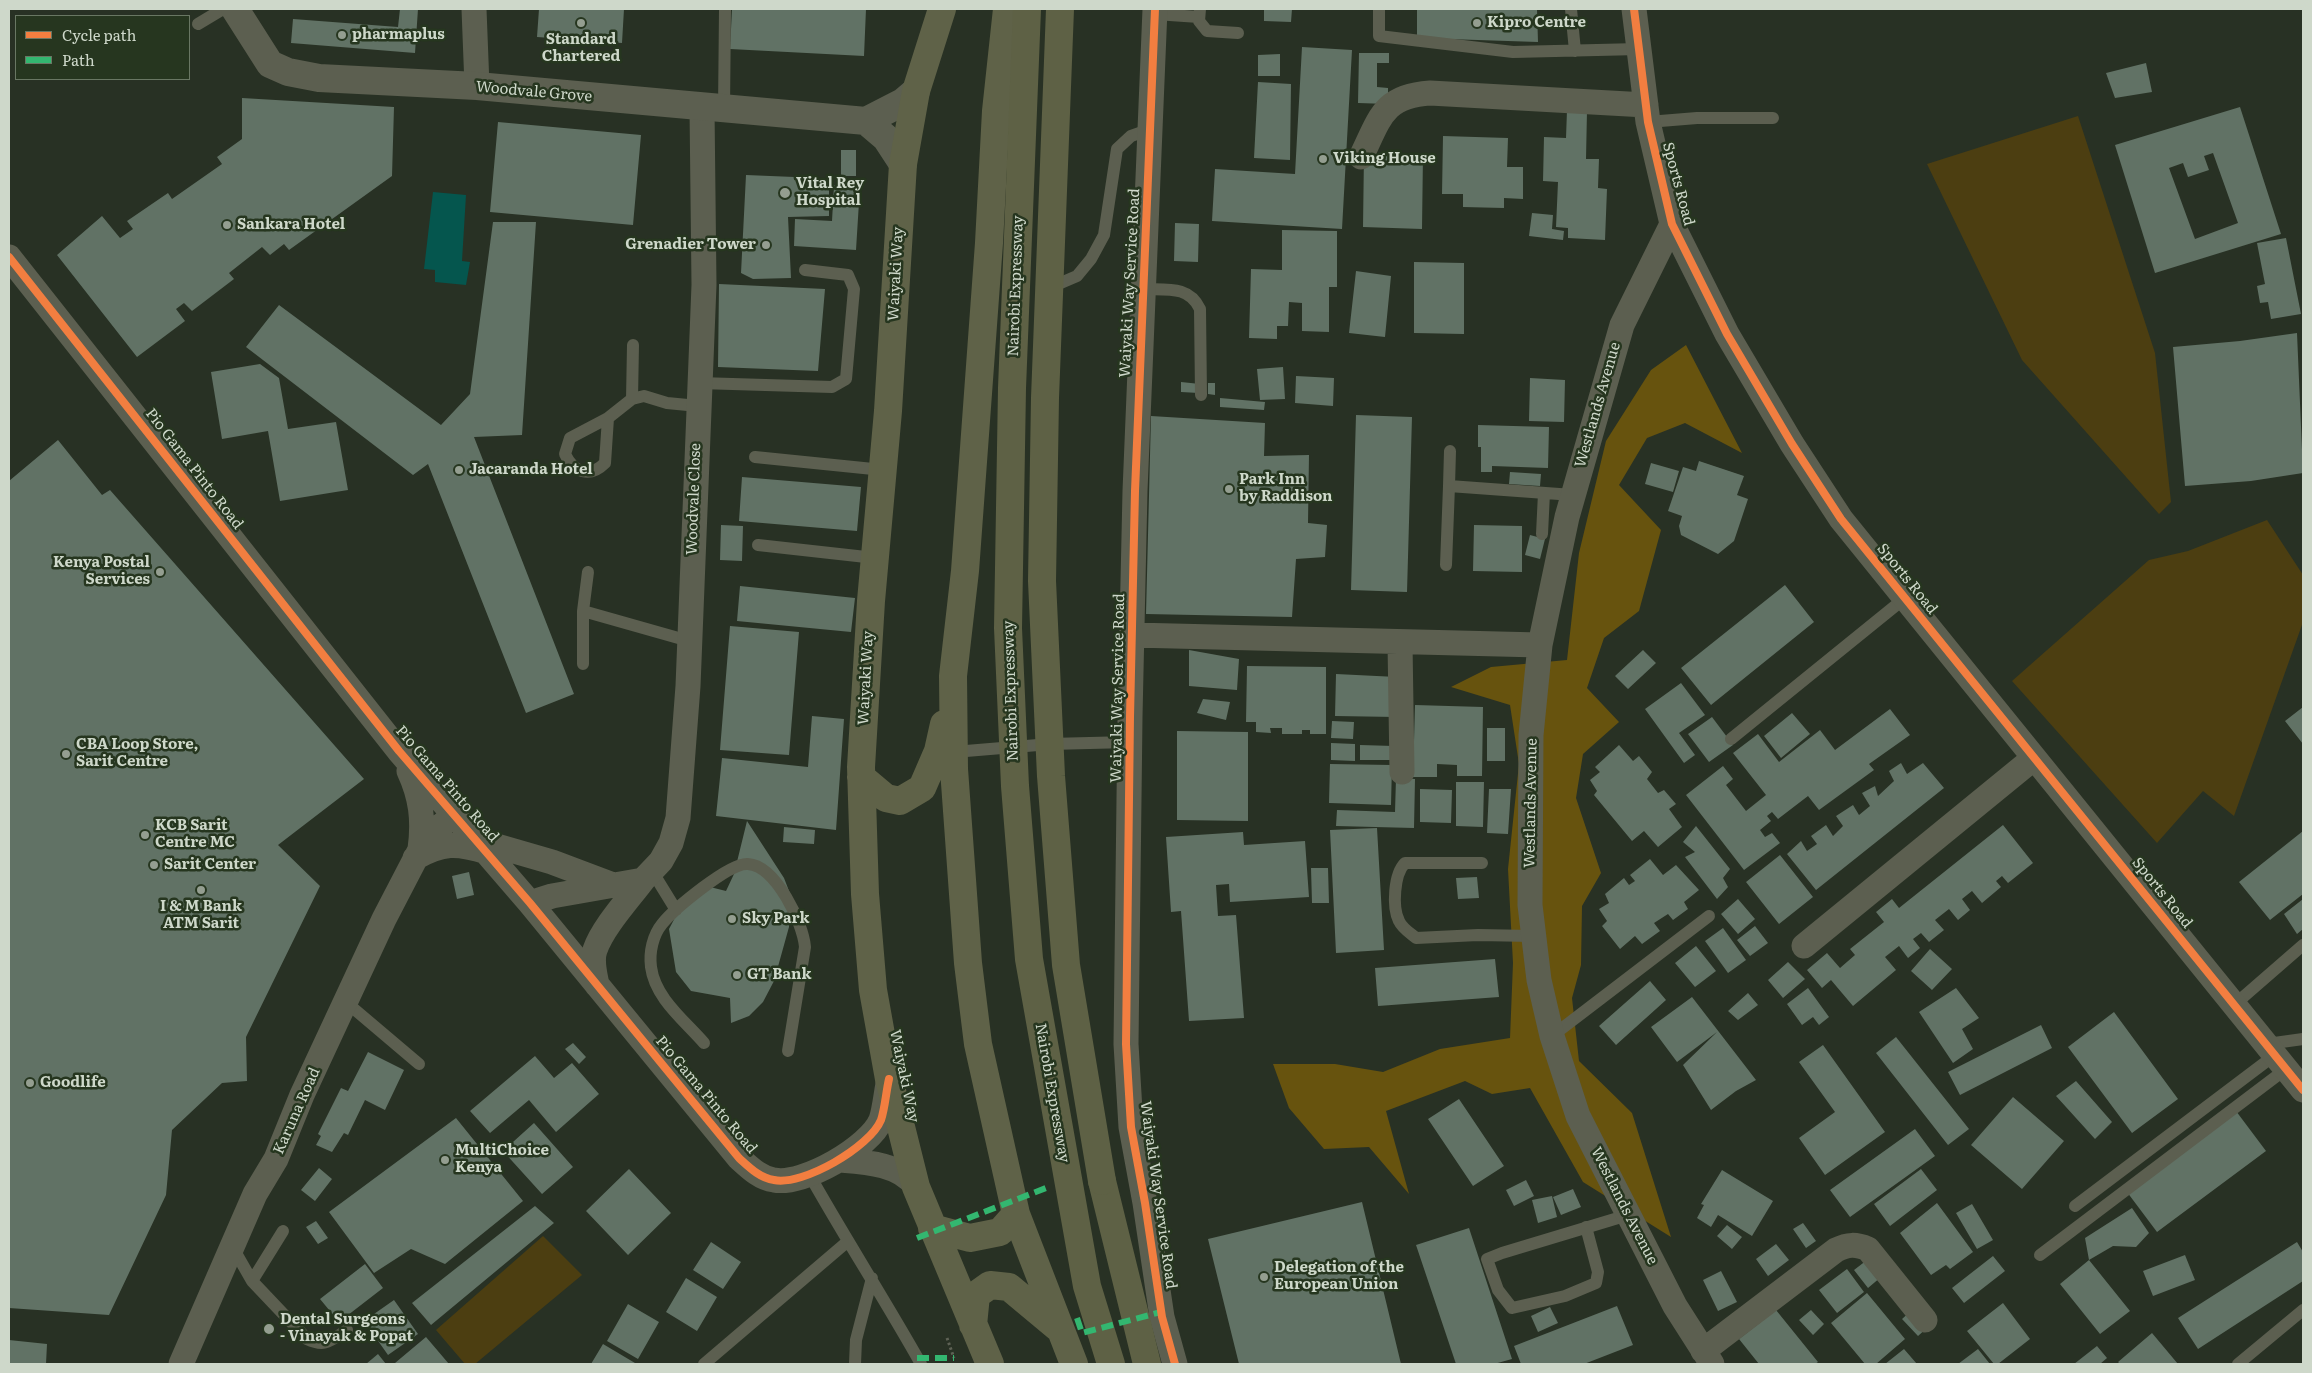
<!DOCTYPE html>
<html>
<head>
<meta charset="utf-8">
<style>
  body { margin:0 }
  #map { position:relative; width:2312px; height:1373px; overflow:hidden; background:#283124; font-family:Literata,serif }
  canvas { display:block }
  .frame { position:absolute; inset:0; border:10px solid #ced8ca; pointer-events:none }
  .legend { position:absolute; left:15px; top:15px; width:175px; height:65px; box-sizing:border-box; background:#26361f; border:1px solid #697763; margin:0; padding:6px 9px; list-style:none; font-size:15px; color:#ced8ca }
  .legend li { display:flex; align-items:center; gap:10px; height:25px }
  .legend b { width:25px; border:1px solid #697763 }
</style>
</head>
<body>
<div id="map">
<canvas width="2312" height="1373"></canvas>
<div class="frame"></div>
<ul class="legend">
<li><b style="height:6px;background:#f27e40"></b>Cycle path</li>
<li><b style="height:6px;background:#33b770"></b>Path</li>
</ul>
</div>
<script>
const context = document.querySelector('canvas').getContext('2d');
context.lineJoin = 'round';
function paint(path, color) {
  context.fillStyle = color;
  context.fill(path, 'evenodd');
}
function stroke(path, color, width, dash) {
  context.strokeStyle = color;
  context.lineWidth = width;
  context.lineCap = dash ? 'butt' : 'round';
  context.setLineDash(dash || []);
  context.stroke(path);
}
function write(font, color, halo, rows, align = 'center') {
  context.font = font + ' Literata,serif';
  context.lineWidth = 5;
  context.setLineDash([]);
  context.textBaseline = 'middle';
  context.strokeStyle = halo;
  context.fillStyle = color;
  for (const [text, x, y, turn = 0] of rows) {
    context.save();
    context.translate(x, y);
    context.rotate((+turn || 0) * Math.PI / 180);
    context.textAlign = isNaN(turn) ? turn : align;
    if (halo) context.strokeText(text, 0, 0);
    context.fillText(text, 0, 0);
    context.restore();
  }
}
paint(new Path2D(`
  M2078,116L2155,353L2171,502L2159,514L2022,360L1927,164Z
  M2267,520L2303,575V622L2234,816L2203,791L2157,843L2012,681L2149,560L2188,551Z
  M543,1236L582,1275L475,1364H465L436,1330Z`), '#4c3e11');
paint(new Path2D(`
  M1686,345L1742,453L1685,423L1647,438L1619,485L1661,530L1639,611L1604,638L1587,688L1619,722L1583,754L1576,798L1601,873L1582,906L1581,965L1572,998L1579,1061L1632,1113L1671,1237L1583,1182L1530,1088L1492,1094L1465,1081L1386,1111L1409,1194L1369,1147L1324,1149L1289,1108L1273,1064H1335L1383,1072L1440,1049L1510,1038L1513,963L1508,869L1519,764L1510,705L1451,687L1491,667L1567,660L1579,553L1606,441L1651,370Z`), '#67530e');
paint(new Path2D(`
  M433,192L466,195L462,261L470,262L466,285L435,282V270L424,269Z`), '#05564e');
paint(new Path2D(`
  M400,9H418L415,53L291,43L293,19L398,27Z
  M539,9H624L622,43L537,37Z
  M732,9H866L864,56L730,49Z
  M1264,9H1292L1291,22L1264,21Z
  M1417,9H1537L1538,42L1417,38Z
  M1302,47L1352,50L1342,229L1212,221L1215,169L1295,174Z
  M1359,53H1389V63H1377V87L1388,88V104L1358,103Z
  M1280,54V76H1258V55Z
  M2146,63L2152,92L2115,98L2106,73Z
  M1258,82L1291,84L1290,160L1254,158Z
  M242,98L394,107L392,176L289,250L284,244L270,255L262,247L229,273L234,279L192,311L184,303L176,309L185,321L137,357L57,255L102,216L120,238L133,229L127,221L168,193L172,199L222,164L217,157L242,139Z
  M2240,107L2281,234L2155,273L2115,145ZM2213,153L2238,223L2195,239L2169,168L2183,163L2188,177L2209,170L2204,156Z
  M1567,110L1587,111L1586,159H1599L1598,188L1607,189L1605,240L1568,238V228L1556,227L1558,182L1543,181L1544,137L1566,138Z
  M498,122L641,135L633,225L490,212Z
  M1443,136L1508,138L1507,167H1523V199L1504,198V208L1463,207V194H1442Z
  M841,150H856V176H841Z
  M1364,153L1423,154L1422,229L1363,227Z
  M746,175L819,178L829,190V216L788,217L791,278L753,279L741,273Z
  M834,185L860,186L856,250L794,246L795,219L832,221Z
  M1532,213L1553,215L1552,229L1564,231L1563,240L1529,236Z
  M493,222H536L522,435L474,437L574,694L526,713L428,464L413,475L246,347L279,305L441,425L470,394Z
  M1175,223L1199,224L1198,262L1174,261Z
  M1282,230L1337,231V287H1329V332L1302,331V303L1289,302L1288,326H1277V339L1249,338L1251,269L1282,270Z
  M2286,238L2301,314L2271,319L2268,302L2260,303L2257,286L2265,284L2257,243Z
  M1414,262L1464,263V334L1414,333Z
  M1356,271L1391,276L1385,337L1349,333Z
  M719,284L825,289L818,371L718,367Z
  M2297,333L2303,473L2251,481L2185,486L2173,347L2240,341Z
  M260,364L279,378L288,429L336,422L348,490L280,501L268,431L222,439L211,372Z
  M1283,367L1285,399L1260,400L1257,369Z
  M1296,376L1334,378L1333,406L1295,403Z
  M1530,378L1565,380L1564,422L1529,421Z
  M1181,382L1200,384L1199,393L1181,392Z
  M1208,383H1215V395L1208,394Z
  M1220,398L1265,402L1264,410L1220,407Z
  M1356,415L1412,417L1407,592L1351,590Z
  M1151,416L1265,423L1264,456L1309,455L1308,523L1327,525L1325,557L1296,559L1292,617L1146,614Z
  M1478,425L1549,427L1548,468L1492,466V472H1481V447H1478Z
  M58,440L102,495L110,490L364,779L278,845L320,886L246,1037L247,1081L222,1083L172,1130L166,1195L109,1315L9,1308V481Z
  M1699,461L1744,476L1737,495L1748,499L1734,541L1718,554L1681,535L1679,526L1682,516L1668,511L1683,467L1696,471Z
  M1651,463L1679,471L1673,492L1645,484Z
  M1510,472L1541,474L1540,486L1509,484Z
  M742,477L861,487L857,531L739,521Z
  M721,525L743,526L742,561L720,560Z
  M1474,525L1522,526V572L1473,571Z
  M1530,535L1545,539L1540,559L1525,555Z
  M1785,585L1814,622L1711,705L1681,668Z
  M740,586L855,598L851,632L737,621Z
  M730,626L799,632L789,755L720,750Z
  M1189,650L1239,659L1237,690L1189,686Z
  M1643,650L1656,663L1628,689L1615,676Z
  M1247,666L1326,667V734H1310V730H1302V734H1282V728H1270L1271,733L1256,732V722H1246Z
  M1336,674L1397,677L1396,717L1335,716Z
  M1681,683L1705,715L1679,733L1695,755L1684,763L1645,709Z
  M1203,699L1230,702L1226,720L1197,713Z
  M1415,705L1483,707L1482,776H1457V765L1437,764V777H1413Z
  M2303,707V744L2285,721Z
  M1890,709L1910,735L1869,764L1874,770L1819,810L1808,796L1778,819L1772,812L1767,816L1771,821L1760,830L1765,837L1772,833L1780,843L1744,870L1686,795L1723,766L1733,779L1726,785L1746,811L1766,795L1733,753L1758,734L1779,762L1820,730L1835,750Z
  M1792,713L1810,734L1781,758L1764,736Z
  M812,716L844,719L836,830L716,816L722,758L808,767Z
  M1712,717L1733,745L1709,762L1688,734Z
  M1332,721L1354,722L1353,739L1331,738Z
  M1487,728H1505V761H1487Z
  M1177,731L1248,732V821L1177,820Z
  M1331,743L1355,744V761L1331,760Z
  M1360,745L1394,746V760H1360Z
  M1619,745L1633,761L1639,756L1652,772L1647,779L1658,793L1664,790L1676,804L1669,809L1682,827L1658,847L1644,831L1632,841L1594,795L1597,791L1590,780L1600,772L1595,767Z
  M1901,763L1907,774L1923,763L1944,788L1816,890L1787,854L1801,841L1807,851L1817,844L1811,836L1826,825L1833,836L1843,826L1836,816L1853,805L1859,815L1870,806L1862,793L1875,786L1878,796L1894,781L1889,771Z
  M1330,764L1392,765L1391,805L1329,803Z
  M1396,778L1415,779L1414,828L1336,826L1337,810L1395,812Z
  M1456,782H1484L1483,827L1456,826Z
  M1420,789L1452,790L1451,823L1420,822Z
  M1489,789H1511L1508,834L1487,833Z
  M747,821L784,878L791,896L789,927L774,981L763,1002L749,1016L731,1023L730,998L691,991L676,972L669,929L678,912L710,887L726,891L734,874Z
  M2003,825L2033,863L2008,883L2002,876L1996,881L2001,887L1982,903L1972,891L1962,899L1970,910L1958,920L1949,909L1935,920L1944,930L1929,942L1921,933L1913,939L1920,948L1908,958L1899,946L1885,957L1896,970L1853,1006L1831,980L1822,988L1807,970L1827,953L1840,968L1855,955L1850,949L1884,922L1876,912L1892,899L1899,908Z
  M1696,826L1730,869L1723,878L1728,887L1717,899L1685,857L1695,852L1683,842Z
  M784,827L815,830L814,844L783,842Z
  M1377,828L1384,950L1336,953L1330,830Z
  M2303,831V894L2270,920L2239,882Z
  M1243,832L1244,845L1305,841L1309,897L1230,902L1229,884L1216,885L1218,916L1236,915L1244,1018L1189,1021L1181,911L1171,912L1166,837Z
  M1780,855L1813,897L1779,924L1746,882Z
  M1650,859L1663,875L1676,865L1699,890L1684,902L1688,909L1673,920L1668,914L1654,923L1660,931L1642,944L1635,936L1620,949L1602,926L1607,921L1599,909L1609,903L1605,894L1624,878L1629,885L1635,881L1630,875Z
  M1311,868H1328L1329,903H1312Z
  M469,872L474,895L457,899L452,876Z
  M1477,877L1479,898L1458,899L1456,878Z
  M1738,899L1755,919L1738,934L1721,914Z
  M2303,899V929L2297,934L2284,914Z
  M1755,926L1768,943L1750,956L1737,940Z
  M1723,928L1746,960L1728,973L1705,941Z
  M1696,946L1716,971L1695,987L1675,963Z
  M1930,949L1952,969L1932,990L1911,971Z
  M1495,959L1499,997L1378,1006L1375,968Z
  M1788,962L1805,979L1783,998L1768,980Z
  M1650,981L1666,1000L1616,1045L1599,1026Z
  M1808,988L1829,1017L1819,1025L1813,1017L1802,1025L1787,1004Z
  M1956,988L1979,1018L1962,1029L1973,1049L1953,1063L1919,1012Z
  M1748,993L1758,1005L1738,1020L1728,1011Z
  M1692,997L1756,1080L1736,1091L1711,1110L1683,1065L1717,1032L1677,1062L1651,1027Z
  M2114,1012L2178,1099L2132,1133L2068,1047Z
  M2041,1025L2052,1048L1960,1095L1948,1072Z
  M1896,1037L1969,1129L1948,1145L1876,1053Z
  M573,1043L586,1057L579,1064L565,1049Z
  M1823,1045L1885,1132L1825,1175L1799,1138L1835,1112L1799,1062Z
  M368,1052L404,1070L385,1110L365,1100L348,1135L344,1133L332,1152L316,1145L321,1136L318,1134L341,1088L348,1091Z
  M535,1056L554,1078L572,1063L599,1094L556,1132L529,1100L490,1133L470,1111Z
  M2076,1081L2112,1122L2095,1139L2056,1096Z
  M2013,1097L2064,1141L2022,1189L1971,1145Z
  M1459,1099L1504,1166L1473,1186L1428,1119Z
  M2236,1111L2266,1151L2157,1232L2127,1192Z
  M456,1118L523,1201L445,1264L411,1249L374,1273L329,1212Z
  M534,1123L573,1167L542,1194L503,1151Z
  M1915,1129L1935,1156L1850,1217L1830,1190Z
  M319,1168L332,1179L315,1201L301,1190Z
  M629,1169L671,1213L628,1255L586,1211Z
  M1921,1169L1937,1190L1890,1226L1874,1204Z
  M1722,1170L1773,1201L1752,1236L1718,1215L1711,1227L1697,1218L1704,1205L1701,1204Z
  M1526,1180L1534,1196L1514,1206L1506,1190Z
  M1573,1189L1581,1207L1561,1215L1553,1197Z
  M1552,1196L1557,1217L1538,1223L1532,1200Z
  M1362,1202L1401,1364H1239L1208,1239Z
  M1937,1203L1973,1252L1950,1269L1946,1265L1931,1275L1900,1233Z
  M1972,1204L1993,1240L1977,1249L1956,1213Z
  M535,1206L554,1223L431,1325L412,1303Z
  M2132,1208L2149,1233L2136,1247L2113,1246L2089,1260L2130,1311L2100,1334L2060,1284L2089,1260L2085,1238Z
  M316,1221L328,1238L318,1244L306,1227Z
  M1803,1223L1816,1241L1806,1248L1793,1229Z
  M1727,1225L1742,1237L1732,1249L1717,1236Z
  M1469,1228L1512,1359L1494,1364H1456L1416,1245Z
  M711,1242L741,1262L723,1289L693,1270Z
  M2297,1242L2303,1252V1281L2198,1349L2178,1318Z
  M1776,1244L1789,1260L1768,1276L1756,1259Z
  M2185,1255L2195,1280L2153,1296L2143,1271Z
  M1993,1256L2005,1271L1964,1303L1952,1288Z
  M1867,1260L1881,1277L1868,1288L1854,1270Z
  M365,1264L383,1288L339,1322L320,1299Z
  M1847,1269L1864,1292L1837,1313L1819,1290Z
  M1721,1271L1737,1302L1718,1311L1703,1280Z
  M686,1278L717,1297L697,1331L666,1312Z
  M1867,1293L1905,1339L1876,1364H1865L1831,1323Z
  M394,1300L418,1334L388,1355L364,1321Z
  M2003,1303L2030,1339L1998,1364H1994L1967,1331Z
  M628,1304L659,1322L638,1359L607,1341Z
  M1617,1306L1633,1345L1584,1364H1521L1514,1346Z
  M1550,1307L1558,1323L1538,1332L1531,1316Z
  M1776,1310L1818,1362L1815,1364H1759L1739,1339Z
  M1811,1310L1824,1324L1813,1335L1799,1320Z
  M1912,1310L1928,1327L1918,1336L1902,1319Z
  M2152,1333L2178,1364H2120L2118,1362Z
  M426,1337L449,1364H396L395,1363Z
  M9,1340L47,1344L46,1364H9Z
  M603,1344L635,1363L634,1364H591Z
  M2097,1346L2107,1358L2100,1364H2074Z
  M1904,1349L1917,1364H1885Z
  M1978,1349L1990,1364H1958Z
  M378,1354L386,1364H366Z`), '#617265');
stroke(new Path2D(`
  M947,1338L954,1358`), '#5e6255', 3, [2.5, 2.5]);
stroke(new Path2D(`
  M1200,9L1199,21L1207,31L1238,33
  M1379,9V36L1513,52L1639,49
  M1571,9L1575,51
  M1155,14L1199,17
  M198,24L223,9
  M724,109L725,9
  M1648,122L1697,118H1773
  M1049,288L1077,276L1091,259L1104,235L1117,149L1131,136L1151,129
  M1142,289C1166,290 1189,285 1200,309L1201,395
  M699,383L832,387L846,379L854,289L848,275L805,270
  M632,399L633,345
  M608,418L605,463C590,478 574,473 565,454L570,438L608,418L632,399L644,396L667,403L698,406
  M755,457L883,470
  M1449,486L1450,451
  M1542,534L1544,493
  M758,545L875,558
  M1446,565L1449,486L1573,495
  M588,572L583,611L689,641
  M583,611V664
  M1731,739L1905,598
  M954,752L1050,744L1129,742
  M1482,863H1405C1394,874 1392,907 1399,921C1402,928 1410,933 1416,938L1478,935L1533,936
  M652,871L676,910
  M347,1003L419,1064
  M2234,1005L2303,945
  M1552,1036L1709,916
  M704,1043C684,1020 655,998 651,967C649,952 653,935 662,924C674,909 730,862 748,864C776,866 803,923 805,947L788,1051
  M2267,1044L2303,1039
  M809,1174C845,1238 885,1300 921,1364
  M2075,1206L2275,1055
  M1586,1227L1598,1272L1596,1283L1565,1296L1512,1308L1498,1290L1487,1259L1502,1253L1628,1215
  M232,1246L252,1281L307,1339C326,1348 331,1340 347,1330
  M2040,1255L2286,1069
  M252,1281L283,1231
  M704,1364L847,1242
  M855,1364L856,1340L872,1278
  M2238,1364L2303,1310`), '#5c5f50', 12);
stroke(new Path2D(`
  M474,9L477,86
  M1155,9L1135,491L1130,717L1126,1044L1131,1127L1145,1203L1162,1317L1175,1364
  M1634,9L1648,122L1672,224L1727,334L1792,444L1841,519L2303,1090
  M1361,157C1380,118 1383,96 1430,93L1646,105
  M1672,224L1622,325L1567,517L1540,645L1531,735L1530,905L1539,980L1552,1036L1578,1116L1675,1306L1712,1364
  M9,257L399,751L530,903L739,1158C750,1168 760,1178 774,1180C803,1186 870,1147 881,1120C885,1108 886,1092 889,1079
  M1133,635L1540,645
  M1400,643L1402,772
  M409,771C421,797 424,820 420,849
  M476,840L552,862L613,885
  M415,858C443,842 457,843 487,852
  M530,903L552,896L643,880L661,861L671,843L678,818L688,686L704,285L702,108
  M1804,946L2034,758
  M597,985C595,974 591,961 595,950C603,927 628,900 643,880
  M840,1160C865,1162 901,1164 916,1187
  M1703,1351L1836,1250C1848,1244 1856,1244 1868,1249L1925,1320
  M181,1364L255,1194L276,1159L302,1095L384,919L424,842L435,830L455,815`), '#5c5f50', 25);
stroke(new Path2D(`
  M235,9L270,64L288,72L319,78L477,86L866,121L903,102L916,91
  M866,121L886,138L903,164`), '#5c5f50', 28);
stroke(new Path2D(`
  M942,9L916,91L903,164L888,411L871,601L861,767L865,894L873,990L889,1079L916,1187L990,1364
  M1007,9L996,111L989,243L965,571L953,676L954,769L968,963L978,1044L1016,1214L1074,1364
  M861,777L886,798L900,801L922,788L938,751L944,724
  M932,1228L970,1238L1000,1232L1016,1214
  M973,1325L976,1295L990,1285L1009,1287L1057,1327`), '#5f6248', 28);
stroke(new Path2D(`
  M1027,9L1012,388L1008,628L1015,786L1029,959L1087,1286L1111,1364
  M1102,1181L1147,1364`), '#5e6145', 28);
stroke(new Path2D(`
  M1060,9L1045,398L1042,581L1051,776L1066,965L1102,1181`), '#5e6145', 28);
stroke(new Path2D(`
  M917,1238L1046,1188
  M1077,1318L1082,1333L1161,1312
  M917,1358H954`), '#33b770', 6, [12, 6]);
stroke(new Path2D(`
  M1155,9L1135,491L1130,717L1126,1044L1131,1127L1145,1203L1162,1317L1175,1364
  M1634,9L1648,122L1672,224L1727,334L1792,444L1841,519L2303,1090
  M9,257L399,751L530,903L739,1158C750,1168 760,1178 774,1180C803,1186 870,1147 881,1120C885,1108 886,1092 889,1079`), '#f27e40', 8);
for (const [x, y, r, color] of [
  [581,23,5,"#949e90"],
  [1477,23,5,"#949e90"],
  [342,35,5,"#949e90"],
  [1323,159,5,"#949e90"],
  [785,193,6,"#949e90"],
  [227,225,5,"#949e90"],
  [766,245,5,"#949e90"],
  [459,470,5,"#949e90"],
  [1229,489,5,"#949e90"],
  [160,572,5,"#949e90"],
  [66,754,5,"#949e90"],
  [145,835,5,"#949e90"],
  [154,865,5,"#949e90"],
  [201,890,5,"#949e90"],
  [732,919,5,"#949e90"],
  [737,975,5,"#949e90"],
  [30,1083,5,"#949e90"],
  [445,1160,5,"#949e90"],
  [1264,1277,5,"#949e90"],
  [269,1329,6,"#949e90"]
]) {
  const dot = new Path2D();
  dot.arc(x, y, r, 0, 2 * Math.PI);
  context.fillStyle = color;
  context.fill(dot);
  stroke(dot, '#26361f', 2);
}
write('bold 15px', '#ced8ca', '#26361f', [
  ["Kipro Centre",1487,23],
  ["pharmaplus",352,35],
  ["Standard",581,40,"center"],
  ["Chartered",581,57,"center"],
  ["Viking House",1333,159],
  ["Vital Rey",796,184],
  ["Hospital",796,201],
  ["Sankara Hotel",237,225],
  ["Grenadier Tower",756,245,"right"],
  ["Jacaranda Hotel",469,470],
  ["Park Inn",1239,480],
  ["by Raddison",1239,497],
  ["Kenya Postal",150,563,"right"],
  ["Services",150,580,"right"],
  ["CBA Loop Store,",76,745],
  ["Sarit Centre",76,762],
  ["KCB Sarit",155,826],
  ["Centre MC",155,843],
  ["Sarit Center",164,865],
  ["I & M Bank",201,907,"center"],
  ["ATM Sarit",201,924,"center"],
  ["Sky Park",742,919],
  ["GT Bank",747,975],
  ["Goodlife",40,1083],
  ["MultiChoice",455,1151],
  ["Kenya",455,1168],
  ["Delegation of the",1274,1268],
  ["European Union",1274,1285],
  ["Dental Surgeons",280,1320],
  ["- Vinayak & Popat",280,1337]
], 'left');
write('15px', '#ced8ca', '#26361f', [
  ["Woodvale Grove",534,92,5],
  ["Sports Road",1678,184,75],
  ["Waiyaki Way",896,274,-87],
  ["Waiyaki Way Service Road",1130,283,-87],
  ["Nairobi Expressway",1016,286,-88],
  ["Westlands Avenue",1598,405,-74],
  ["Pio Gama Pinto Road",194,469,52],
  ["Woodvale Close",694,499,-88],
  ["Sports Road",1907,579,51],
  ["Waiyaki Way",866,678,-87],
  ["Waiyaki Way Service Road",1118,688,-89],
  ["Nairobi Expressway",1011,691,-92],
  ["Pio Gama Pinto Road",447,784,49],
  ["Westlands Avenue",1531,803,-89],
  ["Sports Road",2162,893,51],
  ["Waiyaki Way",904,1076,78],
  ["Nairobi Expressway",1052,1093,80],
  ["Pio Gama Pinto Road",706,1095,50],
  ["Karuna Road",297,1111,-66],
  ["Waiyaki Way Service Road",1158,1195,82],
  ["Westlands Avenue",1624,1206,63]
]);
</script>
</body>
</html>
